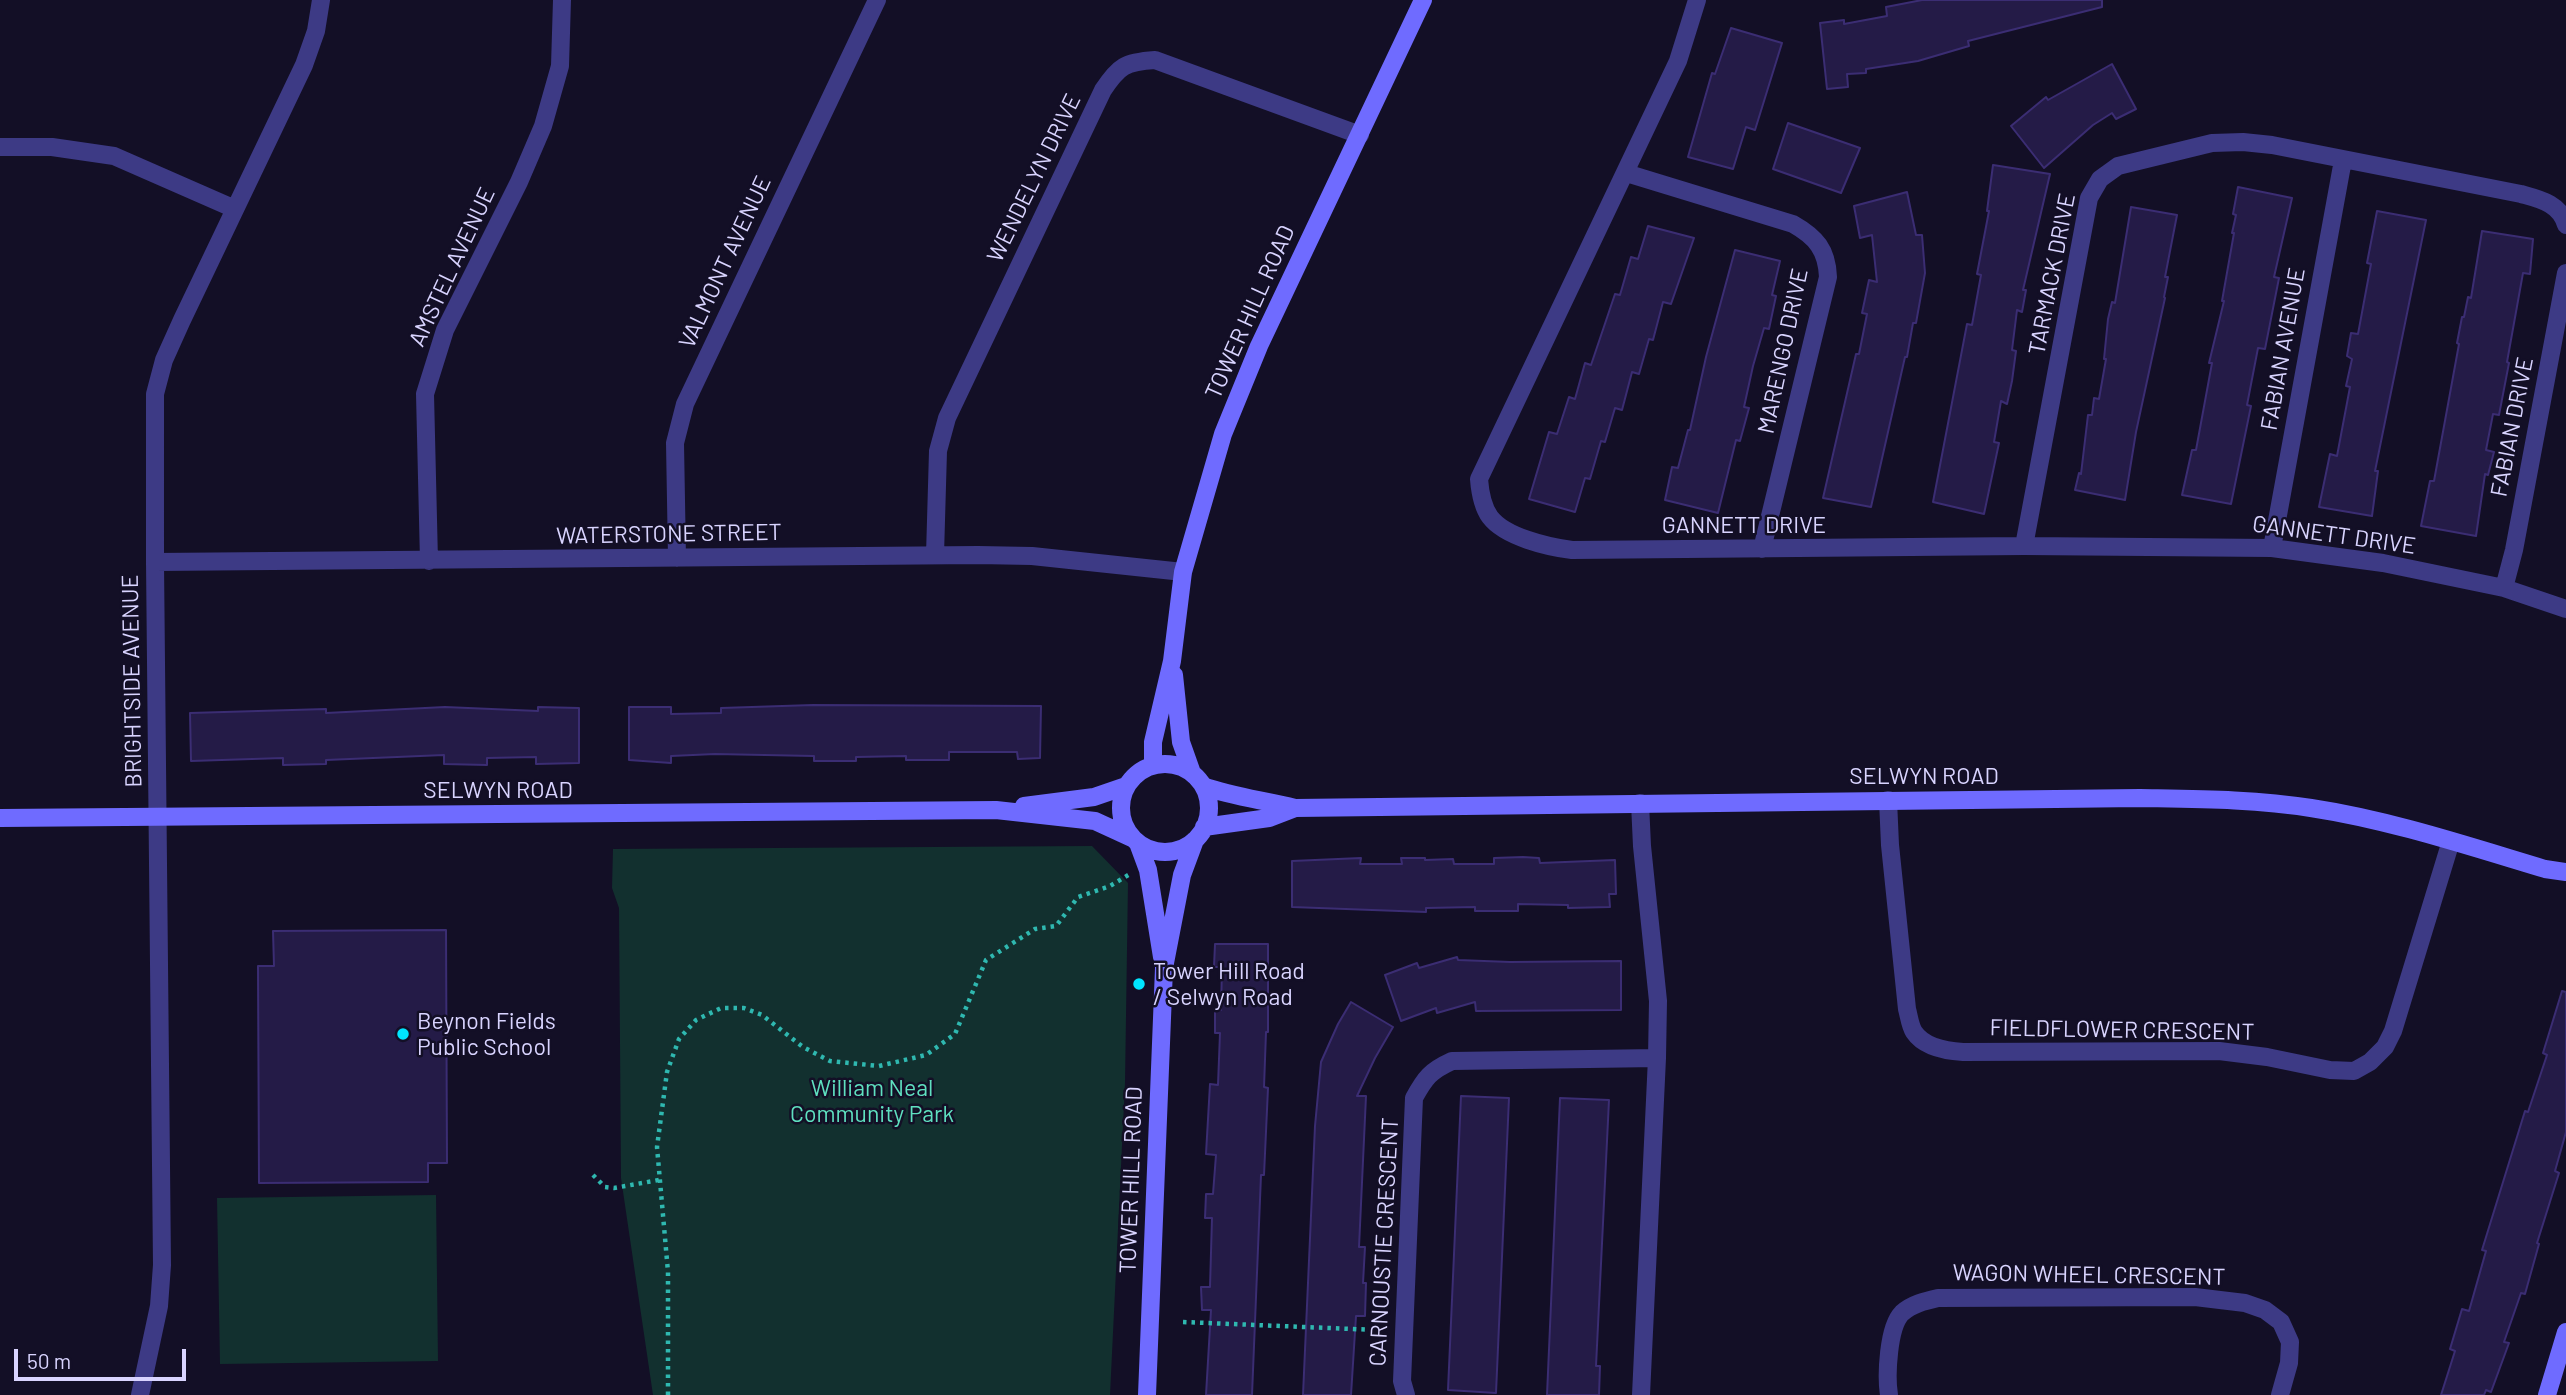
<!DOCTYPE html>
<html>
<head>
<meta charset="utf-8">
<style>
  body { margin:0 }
  #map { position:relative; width:2566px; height:1395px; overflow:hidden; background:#130f26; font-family:Barlow,sans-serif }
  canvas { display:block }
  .scale { position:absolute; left:14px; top:1349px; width:172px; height:32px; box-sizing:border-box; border:4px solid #d9d4ff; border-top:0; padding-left:9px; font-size:21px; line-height:24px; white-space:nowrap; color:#d9d4ff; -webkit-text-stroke:5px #130f26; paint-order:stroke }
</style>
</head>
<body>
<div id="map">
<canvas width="2566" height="1395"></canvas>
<div class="scale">50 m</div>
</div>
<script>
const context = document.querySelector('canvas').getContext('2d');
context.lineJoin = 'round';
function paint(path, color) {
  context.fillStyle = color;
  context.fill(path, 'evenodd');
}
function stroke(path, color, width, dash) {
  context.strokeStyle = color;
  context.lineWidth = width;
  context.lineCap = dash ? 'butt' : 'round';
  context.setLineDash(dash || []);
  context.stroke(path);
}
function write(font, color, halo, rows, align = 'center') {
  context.font = font + ' Barlow,sans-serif';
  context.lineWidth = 5;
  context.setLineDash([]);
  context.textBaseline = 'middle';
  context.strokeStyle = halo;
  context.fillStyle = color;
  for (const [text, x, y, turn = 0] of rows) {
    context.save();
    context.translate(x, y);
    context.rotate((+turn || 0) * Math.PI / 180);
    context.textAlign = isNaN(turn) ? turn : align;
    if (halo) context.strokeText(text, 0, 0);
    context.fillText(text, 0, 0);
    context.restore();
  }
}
paint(new Path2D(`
  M1092,846L1128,883L1125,1083L1110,1395H653L621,1178L619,908L612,888L613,849Z
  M436,1195L438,1361L220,1364L217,1198Z`), '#12302f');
const building = new Path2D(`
  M1922,0H2102V7L1968,41L1969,46L1918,61L1866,69V73L1847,74L1848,87L1827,89L1820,23L1844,20V24L1887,16L1886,7Z
  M1731,28L1782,43L1755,130L1746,127L1733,169L1688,157L1712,73L1715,74Z
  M2112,64L2136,109L2116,119L2112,113L2093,125L2044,168L2011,126L2046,97L2048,100Z
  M1788,123L1860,148L1841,193L1773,169Z
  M1993,165L2050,174L2023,290H2026L2022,312L2017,310L2012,350L2016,351L2012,381L2007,404L2001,401L1994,442L1999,443L1984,514L1933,502L1967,324L1972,325L1981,275L1977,274L1989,211H1987Z
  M2238,187L2292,198L2274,277L2279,278L2265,349L2258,348L2247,405L2251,406L2231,504L2182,495L2192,450H2196L2212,363H2209L2224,301H2222L2234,233H2232L2236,215L2233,214Z
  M1907,192L1916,235H1922L1925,273L1916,323H1913L1907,357H1905L1871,507L1823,498L1856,354H1859L1867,314L1862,313L1869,280L1877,282L1872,235L1860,238L1854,206Z
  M2131,207L2177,215L2165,277H2168L2164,297L2165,298L2136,432L2125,500L2075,490L2079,473L2081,474L2088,415H2092L2094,398L2099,399L2106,359H2104L2108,319L2112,302L2115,303Z
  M2377,211L2426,220L2375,471H2378L2372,516L2319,507L2330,454L2337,456L2350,387L2346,386L2352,359L2347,356L2351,333L2358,334L2371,264L2367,263Z
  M1648,226L1694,238L1671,304L1663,302L1653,340L1649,339L1639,374L1632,372L1622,410L1615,408L1605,442L1601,441L1590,479L1585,478L1575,512L1529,499L1549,432L1557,434L1569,397L1575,399L1585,363L1591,365L1615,294L1620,295L1631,257L1638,259Z
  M2482,231L2533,239L2530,274L2523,273L2507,362L2509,363L2499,415L2493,414L2486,450L2494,452L2488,475L2485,474L2476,536L2421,526L2430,481H2434L2459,344L2457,343L2462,317H2464L2468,297L2471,298Z
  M1735,250L1780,261L1772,295L1776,296L1769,329L1764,328L1753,366L1744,407L1749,408L1740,441L1736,440L1718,513L1665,500L1672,467L1678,468L1688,430H1690L1706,357Z
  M813,705L1041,706L1040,758L1018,759L1017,752H949V760H906V756L856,757V761H814V756L715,754L671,756V763L629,760V707H671V714L721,713V708Z
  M445,707L538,711V707L579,708V763L536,764V757L487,758V765L444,764V755L326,760V764L283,765V758L191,761L190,713L326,709V713Z
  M1523,857L1539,858L1540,863L1615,860L1616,894H1609L1610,907L1568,908V905L1518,904V911H1475V907L1426,908V912L1292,907V861L1361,858L1360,864H1402L1401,858H1425V860L1453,859L1454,864H1494V858Z
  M446,930L447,1163H428V1182L259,1183L258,966H274L273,931Z
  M1215,944H1268V1032H1266L1264,1087L1268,1088L1264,1175H1261L1252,1395H1206L1211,1310H1202L1201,1287H1210L1212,1218H1205L1206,1194H1213L1216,1155L1206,1154L1210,1084L1218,1085L1220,1033H1215V1010H1221L1222,967H1214Z
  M1457,957L1458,960L1510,962L1621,961V1010L1476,1011L1475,1002L1437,1013L1436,1008L1401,1021L1385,975L1417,963L1419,968Z
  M2562,991L2566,992V1132L2555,1171L2559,1173L2537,1243L2539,1244L2525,1294L2521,1293L2504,1342L2509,1343L2491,1392L2486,1390L2484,1395H2441L2455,1351L2450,1349L2462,1309L2469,1311L2486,1251L2482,1250L2525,1111L2528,1112L2547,1055L2543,1053Z
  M1351,1002L1393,1027L1375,1058L1357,1096H1366L1359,1247H1365L1363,1283H1366L1365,1316H1356L1351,1395H1303L1315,1126L1321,1062L1338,1024Z
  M1461,1096L1509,1098L1496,1393L1448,1390Z
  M1560,1098L1609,1100L1596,1366H1600L1599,1395H1547Z`);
paint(building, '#241b47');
stroke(building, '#3b2d73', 2);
stroke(new Path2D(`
  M593,1175L605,1187L614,1188L659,1180
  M1183,1322L1377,1330
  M668,1395V1272L657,1147L667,1072L679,1039L696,1020L721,1008H744L762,1015L803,1047L830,1061L879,1066L926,1055L955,1034L986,960L1035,929L1056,926L1078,897L1110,886L1130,874`), '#2fb8b0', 4.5, [3.5, 5]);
stroke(new Path2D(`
  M1697,0L1678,61L1479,479C1480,492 1482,506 1490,517C1505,537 1548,547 1572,550L2024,546L2272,548L2383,563L2504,588L2566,609
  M0,147H52L114,156L235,209
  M1626,173L1793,224C1816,237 1827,250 1828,277L1762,549
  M2024,546L2089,198L2100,179L2118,166L2212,143L2243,142L2272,145L2521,194C2539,199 2560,203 2566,225
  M2272,548L2343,160
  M935,555L938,451L947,418L1103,90C1119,66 1125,62 1155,60L1360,135
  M677,558L675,443L685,404L877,0
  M429,561L425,394L445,330L519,182L543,126L560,66L562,0
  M155,562L978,555L1032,556L1183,572
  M2504,588L2514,550L2566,273
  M1888,800L1890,845L1907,1009C1909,1016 1910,1026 1914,1032C1924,1047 1946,1051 1963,1052L2219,1051L2267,1057L2330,1070L2354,1071L2370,1062L2385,1047L2393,1031L2451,841
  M1640,803L1642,846L1658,1001L1657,1058L1641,1395
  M140,1395L159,1306L162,1265L155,562V394L164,360L182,320L304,65L316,31L321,0
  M1406,1395L1402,1381L1414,1098C1425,1078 1430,1071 1452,1061L1657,1058
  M1889,1395C1886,1376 1888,1327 1902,1313C1912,1304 1925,1301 1938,1298L2195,1297L2245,1303L2265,1310L2281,1322L2290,1342L2289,1363L2280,1395`), '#3d3a85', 18);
stroke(new Path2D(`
  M1174,675L1181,742L1192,773
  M1121 808a44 44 0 1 1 88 0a44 44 0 1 1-88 0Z
  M1153,765V742L1172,661L1183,572L1223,434L1259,346L1423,0
  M1203,786C1233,797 1264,800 1295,808L2140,798C2197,799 2255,799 2311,808C2390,820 2468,846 2545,869L2566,872
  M1024,806L1094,797L1126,786
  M0,818L996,810L1095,821L1132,838
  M1204,827L1269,818L1295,808
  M1138,843L1148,870L1162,957
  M1147,1395L1164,968L1182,875L1195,840
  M2547,1395L2566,1332`), '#6f6bff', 18);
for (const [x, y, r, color] of [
  [1139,984,7,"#00e5ff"],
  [403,1034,7,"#00e5ff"]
]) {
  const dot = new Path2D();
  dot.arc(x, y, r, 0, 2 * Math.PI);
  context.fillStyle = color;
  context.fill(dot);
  stroke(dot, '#130f26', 2.5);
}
write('23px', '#d9d4ff', '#130f26', [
  ["WENDELYN DRIVE",1034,178,-64],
  ["VALMONT AVENUE",725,262,-65],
  ["AMSTEL AVENUE",452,267,-65],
  ["TARMACK DRIVE",2052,274,-79],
  ["TOWER HILL ROAD",1250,312,-66],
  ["FABIAN AVENUE",2283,349,-80],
  ["MARENGO DRIVE",1783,351,-78],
  ["FABIAN DRIVE",2512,427,-79],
  ["GANNETT DRIVE",1744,525],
  ["WATERSTONE STREET",669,534,-1],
  ["GANNETT DRIVE",2334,535,8],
  ["BRIGHTSIDE AVENUE",132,681,-91],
  ["SELWYN ROAD",1924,776],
  ["SELWYN ROAD",498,790],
  ["FIELDFLOWER CRESCENT",2122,1030,1],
  ["TOWER HILL ROAD",1131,1180,-88],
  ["CARNOUSTIE CRESCENT",1384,1242,-87],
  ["WAGON WHEEL CRESCENT",2089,1275,1]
]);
write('23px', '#d9d4ff', '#130f26', [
  ["Tower Hill Road",1153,971],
  ["/ Selwyn Road",1153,997],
  ["Beynon Fields",417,1021],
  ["Public School",417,1047]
], 'left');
write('23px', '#5fe0c0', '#130f26', [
  ["William Neal",872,1088],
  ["Community Park",872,1114]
]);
</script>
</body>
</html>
